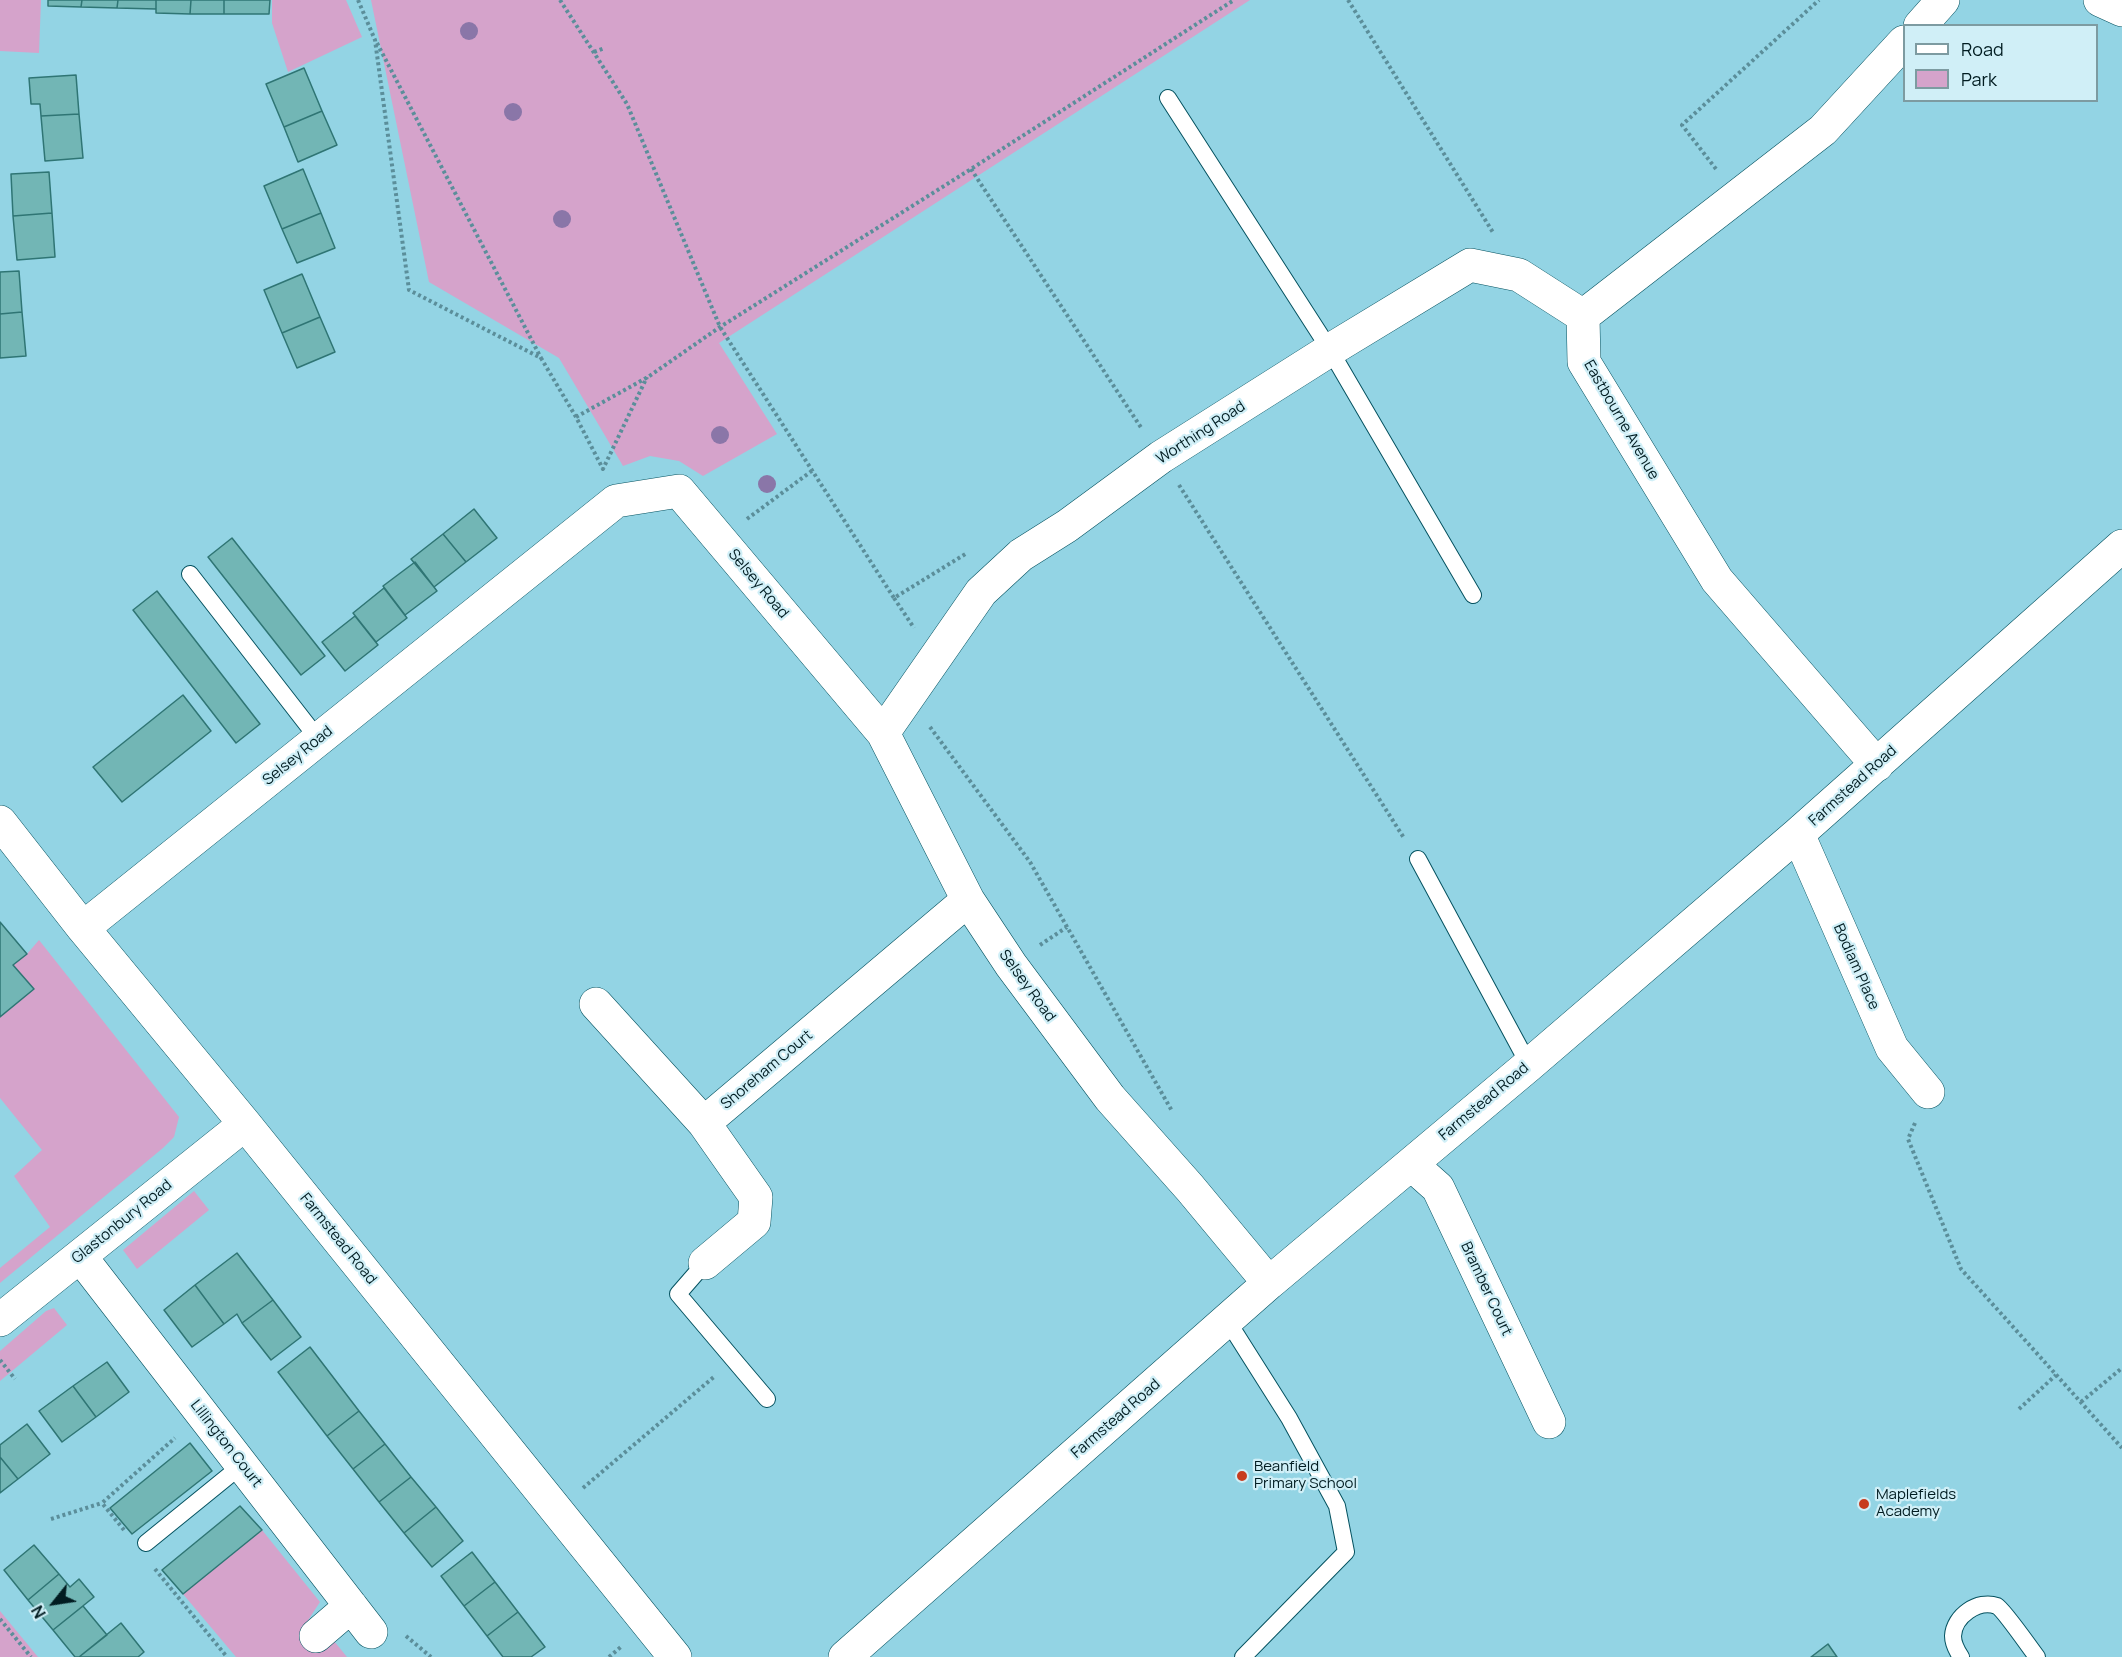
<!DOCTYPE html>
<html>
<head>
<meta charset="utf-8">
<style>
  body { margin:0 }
  #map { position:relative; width:2122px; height:1657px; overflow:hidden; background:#93d4e4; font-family:Manrope,sans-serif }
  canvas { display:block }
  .legend { position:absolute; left:1903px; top:24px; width:195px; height:78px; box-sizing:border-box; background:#d0eff7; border:2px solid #7d9ba1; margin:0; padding:8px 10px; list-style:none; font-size:18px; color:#011c21 }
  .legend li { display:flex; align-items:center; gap:12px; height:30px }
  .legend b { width:30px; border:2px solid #7d9ba1 }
  .north { position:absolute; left:24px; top:1573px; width:60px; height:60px; -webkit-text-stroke:4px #d0eff7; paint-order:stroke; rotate:240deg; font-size:16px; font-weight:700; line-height:24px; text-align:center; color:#011c21 }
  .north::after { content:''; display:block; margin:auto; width:21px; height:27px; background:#011c21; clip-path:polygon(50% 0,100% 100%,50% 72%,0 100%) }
</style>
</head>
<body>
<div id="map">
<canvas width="2122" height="1657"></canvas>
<ul class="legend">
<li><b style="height:8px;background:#fff"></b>Road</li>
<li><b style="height:16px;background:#d5a3cb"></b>Park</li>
</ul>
<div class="north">N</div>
</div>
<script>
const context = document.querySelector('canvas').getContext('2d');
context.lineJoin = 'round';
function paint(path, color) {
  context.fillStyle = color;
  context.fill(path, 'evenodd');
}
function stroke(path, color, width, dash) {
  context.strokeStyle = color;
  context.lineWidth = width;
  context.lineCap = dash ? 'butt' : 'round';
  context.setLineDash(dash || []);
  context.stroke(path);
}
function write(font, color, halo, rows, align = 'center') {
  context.font = font + ' Manrope,sans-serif';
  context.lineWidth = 4.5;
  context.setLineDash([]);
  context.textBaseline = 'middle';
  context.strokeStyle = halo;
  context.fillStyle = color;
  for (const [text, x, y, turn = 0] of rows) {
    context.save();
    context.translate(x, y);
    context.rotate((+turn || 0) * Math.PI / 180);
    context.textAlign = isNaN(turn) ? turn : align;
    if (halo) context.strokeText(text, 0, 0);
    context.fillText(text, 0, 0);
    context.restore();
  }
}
paint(new Path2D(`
  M0,0H41L39,53L0,51Z
  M272,0H346L362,37L288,72L272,23Z
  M371,0H1250L719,343L777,434L703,476L679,461L650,456L623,466L559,358L429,282Z
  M39,940L179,1117L174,1137L163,1148L0,1283V1268L50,1227L14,1176L42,1150L0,1098V1017L33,990L13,965L27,954Z
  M194,1191L209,1210L137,1269L123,1250Z
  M54,1308L67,1325L0,1381V1351L46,1311Z
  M262,1530L320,1602L305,1625L334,1641L347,1657H236L183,1594Z
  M0,1611L38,1657H0Z`), '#d5a3cb');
const building = new Path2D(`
  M48,0H82L81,7L48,6Z
  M82,0H118L117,8L81,7Z
  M118,0H156V9L117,8Z
  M156,0H191L190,14L156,13Z
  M191,0H224V14H190Z
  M224,0H270L269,14H224Z
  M304,68L322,111L284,127L266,84Z
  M76,75L79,114L41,116L40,104H31L29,78Z
  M322,111L337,145L298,162L284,127Z
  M79,114L83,158L45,161L41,116Z
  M303,169L321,213L282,229L264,186Z
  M49,172L52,213L13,216L11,174Z
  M52,213L55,257L17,260L13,216Z
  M321,213L335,248L297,263L282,229Z
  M19,271L22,312L0,314V272Z
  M302,274L320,317L282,333L264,290Z
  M22,312L26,356L0,358V314Z
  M320,317L335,352L297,368L282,333Z
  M474,509L497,538L466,562L443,534Z
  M443,534L466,562L434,587L411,559Z
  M232,538L325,656L301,675L208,557Z
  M415,562L437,591L405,615L383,586Z
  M384,588L407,618L376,642L353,613Z
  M157,591L260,724L236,743L133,610Z
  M355,616L378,645L345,671L322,642Z
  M183,695L211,731L122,802L93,767Z
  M0,922L27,954L13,965L34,989L0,1017Z
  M237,1253L273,1300L242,1323L237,1314L224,1324L195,1285Z
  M195,1285L224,1324L192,1347L164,1310Z
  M273,1300L301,1337L271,1360L242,1323Z
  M310,1347L359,1411L327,1436L278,1372Z
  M107,1362L129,1392L96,1417L73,1386Z
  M73,1386L96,1417L62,1442L39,1411Z
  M359,1411L385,1444L353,1469L327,1436Z
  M27,1424L50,1454L18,1479L0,1457V1445Z
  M190,1443L212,1471L132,1534L110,1508Z
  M385,1444L411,1477L379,1502L353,1469Z
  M0,1457L18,1479L0,1493Z
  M411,1477L436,1507L404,1533L379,1502Z
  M240,1506L262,1530L183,1594L162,1570Z
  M436,1507L463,1541L432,1567L404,1533Z
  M34,1545L59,1574L28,1600L4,1570Z
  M472,1552L495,1582L464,1606L441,1576Z
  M59,1574L70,1587L79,1579L94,1597L53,1630L28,1600Z
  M495,1582L518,1612L487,1636L464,1606Z
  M83,1606L107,1635L79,1657H75L53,1630Z
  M518,1612L545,1647L531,1657H503L487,1636Z
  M121,1623L144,1652L138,1657H79Z
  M1828,1644L1837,1657H1811Z`);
paint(building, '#72b6b5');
stroke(building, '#2f7574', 1.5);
const lane = new Path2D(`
  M1168,98L1330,350L1473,595
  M190,574L319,740
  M1418,859L1529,1065
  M705,1263L678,1294L767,1399
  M1227,1320L1289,1418L1337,1506L1346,1552L1243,1657
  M146,1543L242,1465
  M1961,1657C1957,1651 1953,1643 1953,1636C1954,1616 1978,1599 1997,1606C2004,1610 2030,1648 2037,1657`);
const street = new Path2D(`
  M2100,0L2122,10
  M1920,26L1943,0
  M883,733L981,592L1021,555L1067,526L1161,457L1330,350L1470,265L1519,275L1583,316
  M1877,765L1717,580L1584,362L1583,316L1823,130L1904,42
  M0,822L83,928L245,1124L675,1657
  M1798,834L1892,1048L1928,1092
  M83,928L616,501L679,491L883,733L968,900L1011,965L1110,1098L1190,1188L1269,1283
  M596,1004L704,1123
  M1411,1164L1438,1188L1549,1422
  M80,1256L371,1632
  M705,1263L754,1222L756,1197L704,1123L968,900
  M0,1320L245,1124
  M316,1636L351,1606
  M845,1657L1269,1283L1529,1065L1798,834L2122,546`);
stroke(lane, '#055260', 18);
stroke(street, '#055260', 34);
stroke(new Path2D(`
  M358,0L375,40L409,290L541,358L576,417L603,469L647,377
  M560,0L627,104L720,327L894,598L967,553
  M1348,0L1494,234
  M377,43L541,358
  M594,52L605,48
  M971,169L1142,429
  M1716,169L1682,125L1819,0
  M576,417L648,377L720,327L971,169L1234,0
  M1179,485L1404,838
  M747,519L813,470
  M894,598L914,628
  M930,727L1030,862L1172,1111
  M1040,945L1067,927
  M1915,1123L1908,1139L1961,1269L2122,1448
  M0,1360L15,1379
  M2081,1402L2122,1368
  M2019,1409L2056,1375
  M583,1488L715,1376
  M51,1519L102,1503
  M124,1530L102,1503L175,1438
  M155,1569L227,1657
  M0,1619L31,1657
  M406,1636L431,1657
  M609,1657L622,1646`), '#5b8e9a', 4, [3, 3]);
stroke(lane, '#fff', 16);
stroke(street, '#fff', 33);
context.fillStyle = '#8a76a8';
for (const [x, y] of [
  [469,31],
  [513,112],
  [562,219],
  [720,435],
  [767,484]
]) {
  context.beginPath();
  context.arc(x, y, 9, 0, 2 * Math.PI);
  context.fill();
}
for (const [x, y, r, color] of [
  [1242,1476,6,"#c73c1e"],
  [1864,1504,6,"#c73c1e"]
]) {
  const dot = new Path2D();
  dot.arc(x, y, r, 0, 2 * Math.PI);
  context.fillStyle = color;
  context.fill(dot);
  stroke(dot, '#d0eff7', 2);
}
write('15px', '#011c21', '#d0eff7', [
  ["Eastbourne Avenue",1621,420,60],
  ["Worthing Road",1201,433,-33],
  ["Selsey Road",758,584,50],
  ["Selsey Road",298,756,-39],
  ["Farmstead Road",1853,786,-42],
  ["Bodiam Place",1856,967,66],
  ["Selsey Road",1027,986,54],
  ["Shoreham Court",767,1070,-40],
  ["Farmstead Road",1484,1102,-40],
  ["Glastonbury Road",122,1222,-39],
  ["Farmstead Road",338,1239,51],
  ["Bramber Court",1486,1289,65],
  ["Farmstead Road",1116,1419,-41],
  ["Lillington Court",226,1444,52]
]);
write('15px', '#011c21', '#d0eff7', [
  ["Beanfield",1254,1467],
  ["Primary School",1254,1484],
  ["Maplefields",1876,1495],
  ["Academy",1876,1512]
], 'left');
</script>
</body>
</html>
